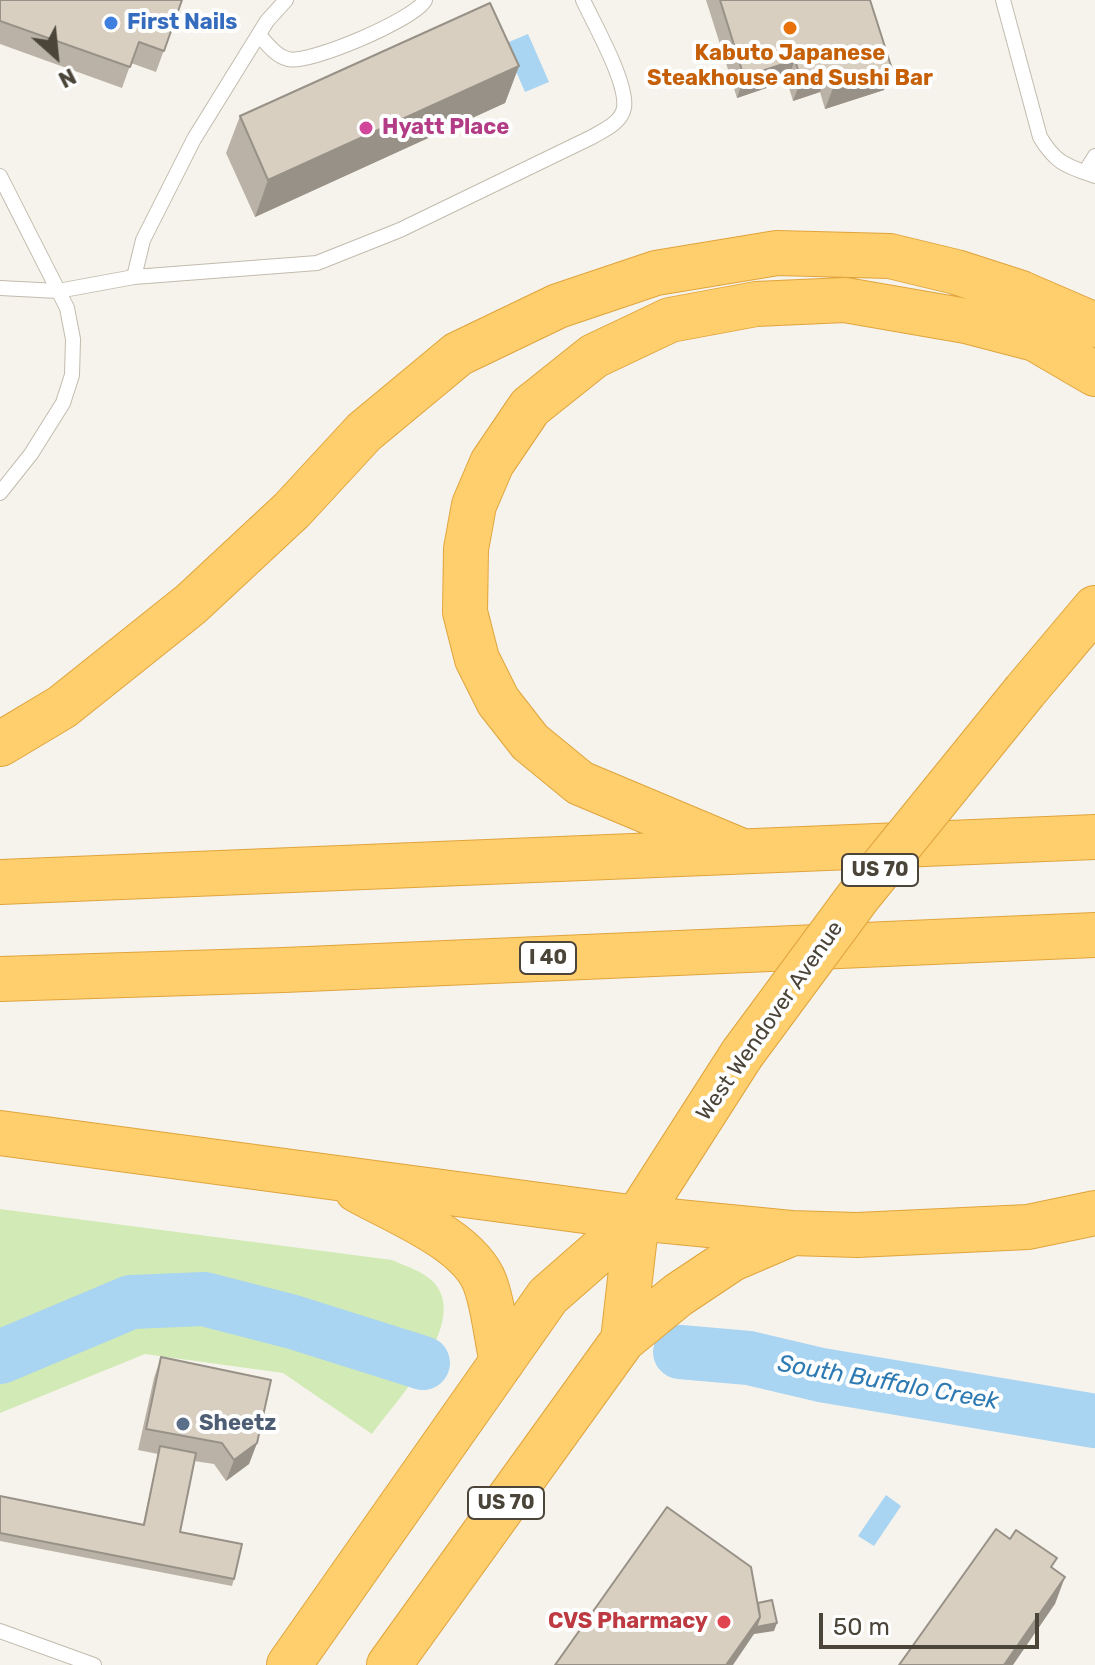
<!DOCTYPE html>
<html>
<head>
<meta charset="utf-8">
<style>
  body { margin:0 }
  #map { position:relative; width:1095px; height:1665px; overflow:hidden; background:#f6f3ec; font-family:Rubik,sans-serif }
  canvas { display:block }
  .north { position:absolute; left:16px; top:16px; width:80px; height:80px; -webkit-text-stroke:6px #fff; paint-order:stroke; rotate:153deg; font-size:22px; font-weight:700; line-height:32px; text-align:center; color:#4b4439 }
  .north::after { content:''; display:block; margin:auto; width:28px; height:36px; background:#4b4439; clip-path:polygon(50% 0,100% 100%,50% 72%,0 100%) }
  .scale { position:absolute; left:819px; top:1613px; width:220px; height:36px; box-sizing:border-box; border:4px solid #4b4439; border-top:0; padding-left:10px; font-size:24px; line-height:28px; white-space:nowrap; color:#4b4439; -webkit-text-stroke:6px #fff; paint-order:stroke }
</style>
</head>
<body>
<div id="map">
<canvas width="1095" height="1665"></canvas>
<div class="north">N</div>
<div class="scale">50 m</div>
</div>
<script>
const context = document.querySelector('canvas').getContext('2d');
context.lineJoin = 'round';
function paint(path, color) {
  context.fillStyle = color;
  context.fill(path, 'evenodd');
}
function stroke(path, color, width, dash) {
  context.strokeStyle = color;
  context.lineWidth = width;
  context.lineCap = dash ? 'butt' : 'round';
  context.setLineDash(dash || []);
  context.stroke(path);
}
function write(font, color, halo, rows, align = 'center') {
  context.font = font + ' Rubik,sans-serif';
  context.lineWidth = 8;
  context.setLineDash([]);
  context.textBaseline = 'middle';
  context.strokeStyle = halo;
  context.fillStyle = color;
  for (const [text, x, y, turn = 0] of rows) {
    context.save();
    context.translate(x, y);
    context.rotate((+turn || 0) * Math.PI / 180);
    context.textAlign = isNaN(turn) ? turn : align;
    if (halo) context.strokeText(text, 0, 0);
    context.fillText(text, 0, 0);
    context.restore();
  }
}
paint(new Path2D(`
  M0,1209L392,1260C403,1265 416,1269 426,1276C480,1312 396,1401 372,1434L283,1373L145,1354L0,1413Z`), '#d2eab5');
paint(new Path2D(`
  M528,34L549,82L525,92L504,44Z
  M886,1495L901,1506L874,1546L858,1536Z`), '#a9d4f2');
stroke(new Path2D(`
  M680,1352L749,1358L821,1375L1095,1421
  M0,1357L131,1302L204,1299L293,1322L423,1363`), '#a9d4f2', 54);
const lane = new Path2D(`
  M1003,0L1040,137C1056,164 1067,166 1095,176
  M259,35C267,44 276,56 288,59C308,65 416,19 425,0
  M1085,172L1095,156
  M0,176L67,308L73,339L72,375L63,403L31,454L0,493
  M134,277L143,240L194,139L267,21L286,0
  M0,288L58,291L134,277L317,263L400,230L592,137C604,130 621,123 624,108C628,83 594,24 583,0
  M0,1631L94,1665`);
const highway = new Path2D(`
  M1025,691L1095,608
  M0,744L62,707L191,604L292,510L364,432L458,354L558,306L656,273L777,253L890,256L956,272L1021,293L1095,325
  M742,851L580,783L530,742L498,701L477,659L465,612L466,549L474,505L492,463L530,407L594,356L670,320L756,304L845,300L966,321L1035,339L1095,374
  M0,882L1095,837
  M0,979L284,970L1095,935
  M0,1133L637,1218L791,1233L857,1235L1028,1227L1095,1213
  M357,1190C396,1212 469,1240 485,1283C494,1307 496,1337 502,1362
  M623,1340L678,1295L732,1259L788,1235
  M289,1665L548,1296L637,1218L742,1054
  M389,1665L623,1340L637,1218`);
stroke(lane, '#c2bbae', 16);
stroke(highway, '#e0a43c', 46);
stroke(lane, '#fff', 14);
stroke(highway, '#ffcf6e', 44);
const highwayBridge = new Path2D(`
  M742,1054L858,897L1025,691`);
stroke(highwayBridge, '#e0a43c', 46, []);
stroke(highwayBridge, '#ffcf6e', 44);
paint(new Path2D(`
  M0,0H182L156,72L131,63L122,88L0,44Z
  M706,0H870L892,69L884,90L825,109L820,92L793,101L787,81L737,98Z
  M519,66L505,103L255,217L226,153L240,116Z
  M161,1357L257,1443L249,1464L226,1481L214,1464L194,1461L180,1532L234,1579L232,1586L0,1541V1496L143,1524L158,1454L138,1450L154,1378Z`), '#bab2a6');
paint(new Path2D(`
  M795,60L787,81L737,98L744,77Z
  M519,66L505,103L255,217L268,180Z
  M892,69L884,90L825,109L833,88Z
  M828,71L820,92L793,101L801,80Z
  M257,1443L249,1464L226,1481L234,1460Z
  M1065,1577L1055,1604L1013,1665H1004Z
  M760,1617L777,1623L774,1631L754,1634L733,1665H726Z`), '#979187');
const building = new Path2D(`
  M0,0H182L164,51L139,42L130,67L0,21Z
  M720,0H870L892,69L833,88L828,71L801,80L795,60L744,77Z
  M490,3L519,66L268,180L240,116Z
  M161,1357L271,1380L257,1443L234,1460L222,1443L146,1429Z
  M160,1446L196,1453L180,1532L242,1544L234,1579L0,1533V1496L144,1525Z
  M667,1507L751,1567L760,1617L726,1665H555Z
  M996,1529L1010,1539L1016,1530L1057,1558L1051,1567L1065,1577L1004,1665H899Z
  M772,1600L777,1623L756,1627L760,1617L758,1603Z`);
paint(building, '#d8cfc1');
stroke(building, '#979187', 2);
for (const [x, y, r, color] of [
  [111,23,8,"#3f7fe0"],
  [790,28,8,"#e8710a"],
  [366,128,8,"#d1479c"],
  [183,1424,8,"#5c6f8a"],
  [724,1622,8,"#e0444e"]
]) {
  const dot = new Path2D();
  dot.arc(x, y, r, 0, 2 * Math.PI);
  context.fillStyle = color;
  context.fill(dot);
  stroke(dot, '#fff', 3);
}
for (const [x, y, w] of [
  [880,870,76],
  [548,958,56],
  [506,1503,76]
]) {
  const box = new Path2D();
  box.roundRect(x - w / 2, y - 16, w, 32, 6);
  context.fillStyle = '#fff';
  context.fill(box);
  stroke(box, '#4b4439', 2);
}
write('bold 20px', '#4b4439', null, [
  ["US 70",880,870],
  ["I 40",548,958],
  ["US 70",506,1503]
]);
write('bold 22px', '#366cbe', '#fff', [
  ["First Nails",127,23]
], 'left');
write('bold 22px', '#c56008', '#fff', [
  ["Kabuto Japanese",790,54],
  ["Steakhouse and Sushi Bar",790,79]
]);
write('bold 22px', '#b23c85', '#fff', [
  ["Hyatt Place",382,128]
], 'left');
write('22px', '#4b4439', '#fff', [
  ["West Wendover Avenue",770,1021,-55]
]);
write('bold 22px', '#4e5e75', '#fff', [
  ["Sheetz",199,1424]
], 'left');
write('bold 22px', '#be3a42', '#fff', [
  ["CVS Pharmacy",708,1622]
], 'right');
write('italic 24px', '#2e7ab2', '#fff', [
  ["South Buffalo Creek",888,1383,10]
]);
</script>
</body>
</html>
